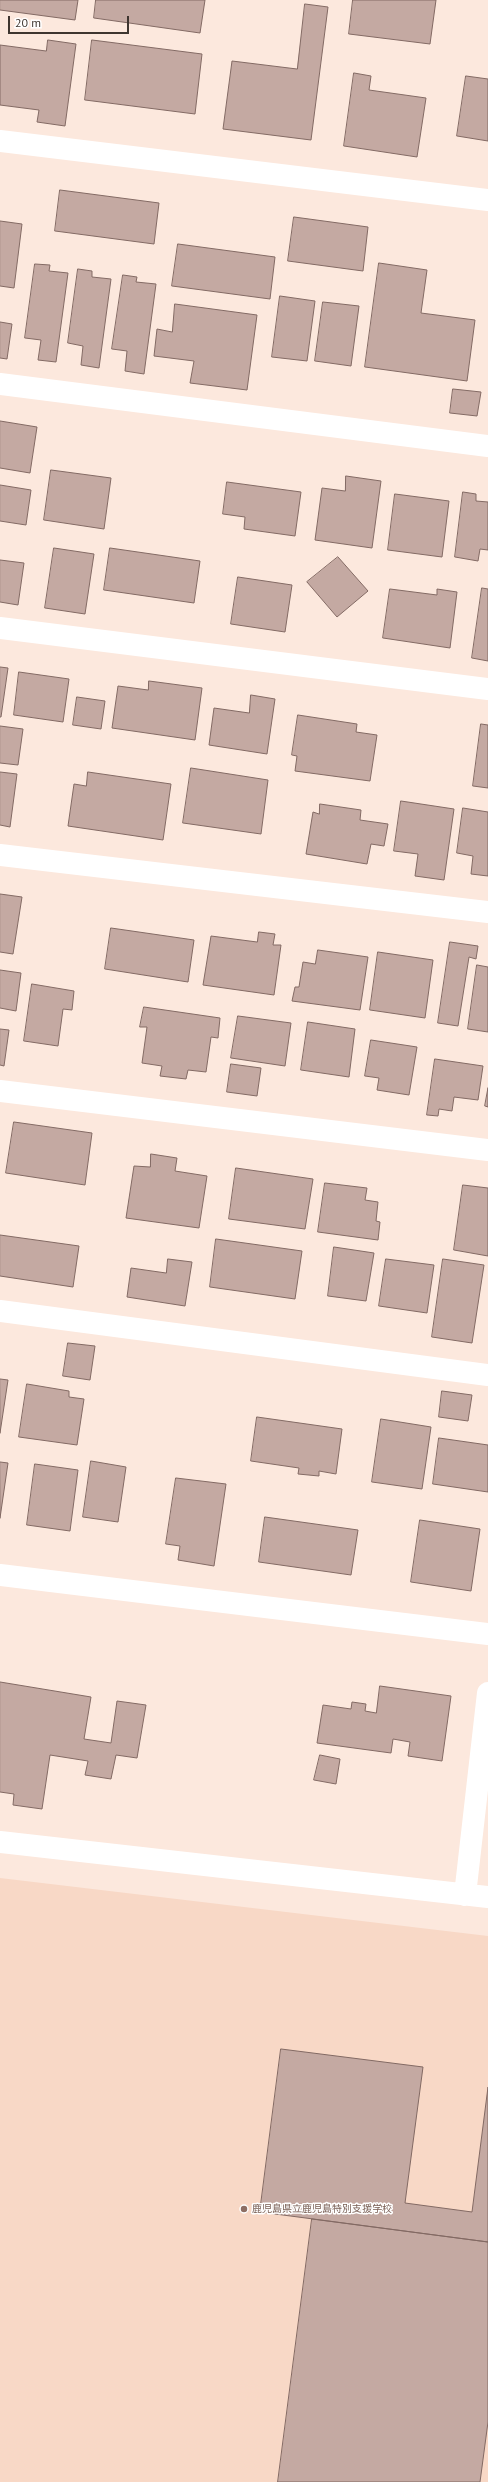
<!DOCTYPE html>
<html>
<head>
<meta charset="utf-8">
<style>
  body { margin:0 }
  #map { position:relative; width:488px; height:2482px; overflow:hidden; background:#fce8dd; font-family:"PT Sans",sans-serif }
  canvas { display:block }
  .scale { position:absolute; left:8px; top:16px; width:121px; height:18px; box-sizing:border-box; border:2px solid #3e352f; border-top:0; padding-left:5px; font-size:12px; line-height:14px; white-space:nowrap; color:#3e352f; -webkit-text-stroke:3px #fff; paint-order:stroke }
</style>
</head>
<body>
<div id="map">
<canvas width="488" height="2482"></canvas>
<div class="scale">20 m</div>
</div>
<script>
const context = document.querySelector('canvas').getContext('2d');
context.lineJoin = 'round';
function paint(path, color) {
  context.fillStyle = color;
  context.fill(path, 'evenodd');
}
function stroke(path, color, width, dash) {
  context.strokeStyle = color;
  context.lineWidth = width;
  context.lineCap = dash ? 'butt' : 'round';
  context.setLineDash(dash || []);
  context.stroke(path);
}
function write(font, color, halo, rows, align = 'center') {
  context.font = font + ' "PT Sans","Noto Sans JP",sans-serif';
  context.lineWidth = 3;
  context.setLineDash([]);
  context.textBaseline = 'middle';
  context.strokeStyle = halo;
  context.fillStyle = color;
  for (const [text, x, y, turn = 0] of rows) {
    context.save();
    context.translate(x, y);
    context.rotate((+turn || 0) * Math.PI / 180);
    context.textAlign = isNaN(turn) ? turn : align;
    if (halo) context.strokeText(text, 0, 0);
    context.fillText(text, 0, 0);
    context.restore();
  }
}
paint(new Path2D(`
  M0,1878L488,1936V2482H0Z`), '#f8d8c6');
const building = new Path2D(`
  M0,0H78L75,20L0,10Z
  M96,0H205L200,33L94,18Z
  M353,0H436L430,44L349,34Z
  M305,4L328,7L311,140L223,129L232,61L297,69Z
  M48,40L76,44L65,126L37,122L39,110L0,105V45L46,51Z
  M92,40L202,54L195,114L85,100Z
  M354,73L371,76L369,90L426,98L417,157L344,146Z
  M466,76L488,79V141L457,136Z
  M60,190L159,203L154,244L55,231Z
  M294,217L368,227L363,271L288,261Z
  M0,221L22,224L14,288L0,286Z
  M178,244L275,257L270,299L172,286Z
  M379,263L427,270L421,313L475,320L467,381L365,367Z
  M35,264L50,265L49,271L68,273L56,362L38,360L41,340L25,338Z
  M78,269L92,271V277L111,279L99,368L81,365L83,346L68,343Z
  M123,275L137,277L136,282L156,284L144,374L125,371L127,351L112,349Z
  M280,296L315,301L307,361L272,357Z
  M323,302L359,306L351,366L315,361Z
  M175,304L257,315L247,390L190,383L194,361L154,356L157,329L172,332Z
  M0,322L12,324L7,359L0,358Z
  M453,389L481,392L477,416L450,413Z
  M0,421L37,427L30,473L0,468Z
  M51,470L111,478L104,529L44,520Z
  M346,476L381,481L372,548L315,540L322,488L345,491Z
  M227,482L301,492L295,536L244,529L245,517L223,514Z
  M0,485L31,490L26,525L0,521Z
  M463,492L476,494V501L488,502V550L480,549L478,561L455,557Z
  M395,494L449,501L442,557L388,550Z
  M54,548L94,554L85,614L45,608Z
  M110,548L200,561L194,603L104,590Z
  M338,557L368,591L337,617L307,582Z
  M0,560L24,563L18,605L0,602Z
  M238,577L292,585L285,632L231,624Z
  M482,588L488,589V661L472,658Z
  M390,589L437,595V589L457,592L450,648L383,638Z
  M0,667L8,668L1,717H0Z
  M19,672L69,679L63,722L14,715Z
  M149,681L202,688L195,740L112,728L118,686L148,690Z
  M251,695L275,699L267,754L209,745L214,708L249,713Z
  M77,697L105,701L101,729L73,725Z
  M298,715L357,724L356,732L377,735L370,781L295,771L297,756L292,755Z
  M481,724L488,725V788L473,786Z
  M0,726L23,729L18,765L0,763Z
  M191,768L268,780L261,834L183,823Z
  M0,772L17,774L10,827L0,825Z
  M88,772L171,784L163,840L68,826L74,784L86,786Z
  M401,801L454,809L444,880L415,876L418,854L394,851Z
  M320,804L361,810L360,820L388,824L384,846L371,844L367,864L306,854L313,812L319,814Z
  M463,808L488,812V876L471,874L473,856L457,853Z
  M0,894L22,897L13,954L0,952Z
  M111,928L194,940L188,982L105,969Z
  M259,932L275,934L273,945H281L274,995L203,985L211,936L257,942Z
  M450,942L478,946L476,959L469,957L458,1026L438,1023Z
  M318,950L368,957L360,1010L292,1001L295,987H299L303,962L315,964Z
  M378,952L433,960L425,1018L370,1010Z
  M477,965L488,967V1032L468,1029Z
  M0,970L21,973L16,1011L0,1008Z
  M32,984L74,991L72,1010L63,1009L58,1046L24,1041Z
  M144,1007L220,1018L218,1038L211,1037L206,1072L188,1070L186,1079L160,1076L162,1066L142,1063L147,1027H140Z
  M238,1016L291,1023L285,1066L231,1058Z
  M308,1022L355,1029L349,1077L301,1070Z
  M0,1029L9,1030L4,1066L0,1065Z
  M371,1040L417,1047L409,1095L377,1090L379,1078L365,1076Z
  M435,1059L483,1066L478,1100L454,1097L452,1111L439,1109L438,1116L427,1115Z
  M231,1064L261,1068L257,1096L227,1092Z
  M488,1088V1107L485,1106Z
  M14,1122L92,1133L85,1185L6,1173Z
  M151,1154L177,1158L175,1171L207,1176L199,1228L126,1218L134,1166L150,1167Z
  M236,1168L313,1179L305,1229L229,1219Z
  M325,1183L367,1188L365,1200L378,1202L376,1221L380,1222L378,1240L318,1232Z
  M463,1185L488,1188V1256L454,1250Z
  M0,1235L79,1246L73,1287L0,1276Z
  M216,1239L302,1251L295,1299L210,1287Z
  M334,1247L374,1253L366,1301L328,1296Z
  M168,1259L192,1262L185,1306L127,1297L131,1268L166,1273Z
  M386,1259L434,1265L427,1313L379,1306Z
  M443,1259L484,1265L472,1343L432,1337Z
  M68,1343L95,1346L90,1380L63,1376Z
  M0,1379L8,1380L0,1433Z
  M27,1384L69,1391V1397L84,1399L77,1445L19,1437Z
  M442,1391L472,1395L468,1421L439,1417Z
  M257,1417L342,1429L336,1474L319,1471V1476L298,1474L299,1468L251,1461Z
  M381,1419L431,1427L422,1489L372,1482Z
  M439,1438L488,1445V1492L433,1484Z
  M91,1461L126,1467L118,1522L83,1517Z
  M0,1462L8,1463L0,1518Z
  M35,1464L78,1470L70,1531L27,1525Z
  M176,1478L226,1484L214,1566L178,1560L180,1546L166,1544Z
  M265,1517L358,1530L351,1575L259,1562Z
  M420,1520L480,1529L471,1591L411,1582Z
  M0,1682L91,1697L84,1739L111,1743L117,1701L146,1705L137,1758L116,1755L111,1779L85,1775L88,1761L50,1755L42,1809L13,1805L14,1794L0,1792Z
  M380,1686L451,1696L442,1761L408,1756L410,1742L393,1739L391,1753L317,1743L323,1705L351,1709L352,1702L366,1704L365,1711L376,1713Z
  M320,1755L340,1759L336,1784L314,1780Z
  M281,2049L423,2067L405,2203L472,2212L488,2087V2242L260,2212Z
  M312,2219L488,2242V2422L480,2482H278Z`);
paint(building, '#c4a9a2');
stroke(building, '#836a64', 1);
stroke(new Path2D(`
  M0,141L488,200
  M0,384L488,446
  M0,628L488,689
  M0,855L488,912
  M0,1091L488,1150
  M0,1311L488,1375
  M0,1575L488,1634
  M0,1842L488,1897
  M465,1895L488,1693`), '#fff', 22);
for (const [x, y, r, color] of [
  [244,2209,4,"#8d6e63"]
]) {
  const dot = new Path2D();
  dot.arc(x, y, r, 0, 2 * Math.PI);
  context.fillStyle = color;
  context.fill(dot);
  stroke(dot, '#fff', 1.5);
}
write('10px', '#785e54', '#fff', [
  ["鹿児島県立鹿児島特別支援学校",252,2209]
], 'left');
</script>
</body>
</html>
